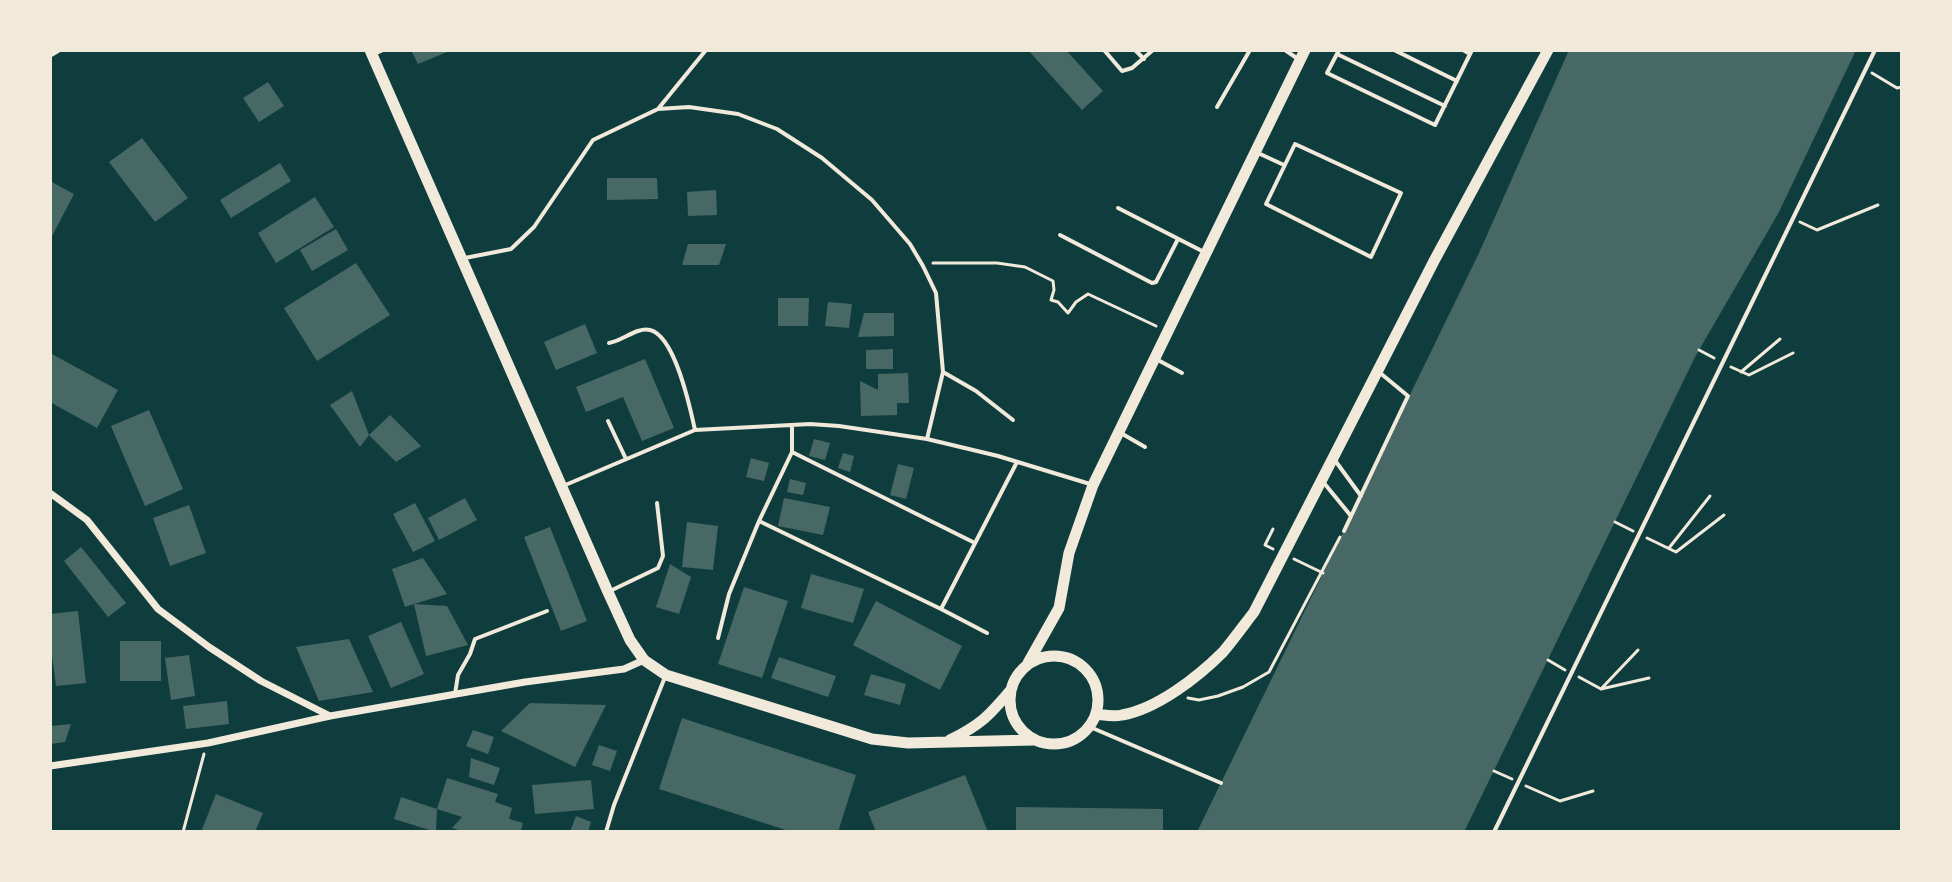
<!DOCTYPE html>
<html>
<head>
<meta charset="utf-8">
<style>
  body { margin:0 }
  #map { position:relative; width:1952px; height:882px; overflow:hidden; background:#0f3d3e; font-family:"Roboto Condensed",sans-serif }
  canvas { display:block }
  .frame { position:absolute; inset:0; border:52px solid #f1e9da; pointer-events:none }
</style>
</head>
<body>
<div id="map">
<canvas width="1952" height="882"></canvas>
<div class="frame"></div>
</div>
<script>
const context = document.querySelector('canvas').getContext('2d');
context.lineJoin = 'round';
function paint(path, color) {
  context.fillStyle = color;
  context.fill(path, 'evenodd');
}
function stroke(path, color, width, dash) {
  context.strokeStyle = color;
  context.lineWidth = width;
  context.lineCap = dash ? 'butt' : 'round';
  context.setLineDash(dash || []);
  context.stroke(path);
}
paint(new Path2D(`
  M411,50H452L418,64Z
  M1028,50H1066L1103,91L1082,110Z
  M1569,50H1856L1779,212L1695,357L1464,832H1197L1479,253Z
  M268,82L284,106L259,122L243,98Z
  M142,138L188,198L155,222L109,162Z
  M280,163L291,181L231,218L220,200Z
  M607,178H657L658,199L607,200Z
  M50,181L74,194L50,240Z
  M716,190L717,215L688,216L687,192Z
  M315,197L334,227L276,263L258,233Z
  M336,229L348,250L312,271L300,250Z
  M688,244H726L719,265H682Z
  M356,263L390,315L317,361L284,308Z
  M778,298H809L808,326H778Z
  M828,302L852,304L849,328L825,326Z
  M864,313H894V336L858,337Z
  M585,324L597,353L556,370L544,342Z
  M893,349V369H866V350Z
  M50,353L118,390L97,428L50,402Z
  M645,359L674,428L642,441L623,397L586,412L576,387Z
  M908,373L909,403H897V415L861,416L860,381L878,390V374Z
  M352,391L369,435L360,447L330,405Z
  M149,410L183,489L145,506L111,426Z
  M390,415L421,446L396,462L369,435Z
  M814,439L830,443L825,460L809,456Z
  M843,453L854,456L850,472L838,468Z
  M751,458L769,463L764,481L746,477Z
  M898,464L914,468L906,499L890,495Z
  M790,479L806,483L803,495L787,492Z
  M465,498L477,520L439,540L428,518Z
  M784,498L830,507L823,535L778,526Z
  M415,503L435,541L413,552L393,514Z
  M189,505L206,553L170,566L153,518Z
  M687,522L718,526L713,570L682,567Z
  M550,527L587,621L561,631L524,537Z
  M81,547L126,603L108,617L64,561Z
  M423,558L447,594L414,604L447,606L468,645L426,656L414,604L405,607L392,569Z
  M670,564L691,577L679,614L656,607Z
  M811,574L864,589L853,623L801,608Z
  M744,587L788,601L762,678L718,664Z
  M876,601L962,646L940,690L853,645Z
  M78,611L86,683L56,686L50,640V614Z
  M401,622L424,674L391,688L368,636Z
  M349,639L373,692L319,701L296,647Z
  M120,641H161V681H120Z
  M189,655L195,696L171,700L165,658Z
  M779,657L836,676L828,697L771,678Z
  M871,674L906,684L900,705L864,695Z
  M227,701L229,724L186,729L183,706Z
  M530,703L606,705L575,767L501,731Z
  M682,718L856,775L838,832H792L659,789Z
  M71,724L65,742L50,744V726Z
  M473,730L494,737L488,754L466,746Z
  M599,745L617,751L610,771L592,765Z
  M471,758L500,768L494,785L469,777Z
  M965,775L988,832H876L868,812Z
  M447,778L498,794L495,802L512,808L509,819L523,823L520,832H465L452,828L462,817L437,809Z
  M591,780L594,809L535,814L532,785Z
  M216,794L263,813L255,832H201Z
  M401,797L437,809L436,832L394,819Z
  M1016,807L1163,809V832H1016Z
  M576,816L591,822L588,832H570Z`), '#486865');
stroke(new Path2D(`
  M1872,73L1897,88L1902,87
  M1800,222L1817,230L1878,205
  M933,263H997L1025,267L1053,281L1054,290L1051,300L1058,302L1068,313L1076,302L1088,294L1156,326
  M1699,350L1714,358
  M1731,367L1749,375L1793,353
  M1741,372L1780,339
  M1615,522L1633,531
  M1647,538L1676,552L1724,515
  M1669,548L1710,496
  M1273,549L1265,545L1273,529
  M1294,559L1323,573
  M1548,660L1565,670
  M1579,677L1601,689L1649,678
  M1601,689L1638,650
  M1188,698L1199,700L1218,696L1243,687L1269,672L1340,537
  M1494,771L1512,779
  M1526,786L1560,801L1593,791
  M183,832L204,754`), '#f1e9da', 3);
stroke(new Path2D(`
  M1104,50L1122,71L1132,68L1153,50
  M1135,50L1144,59
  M1285,50L1298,59
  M1339,50L1327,73L1435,125L1472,50
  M1394,50L1457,81
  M1463,50L1470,54
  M374,54L383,50
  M1337,54L1445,106
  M1217,107L1250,50
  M658,109L706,50
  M1295,144L1401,193L1371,257L1266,204Z
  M1258,153L1284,165
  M1118,208L1204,252
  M1060,235L1152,283L1156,282L1178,239
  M465,258L511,249L534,227L593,140L658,109L689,107L738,114L777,129L822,158L872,200L910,244L923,266L936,293L943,372L927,439L998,456L1090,484
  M609,343C623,341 636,327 650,330C675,336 690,407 695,430
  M1156,359L1182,373
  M943,372L976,391L1013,420
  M1379,372L1408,396
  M608,421L626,459
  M1119,432L1145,447
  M792,452L975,543
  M1334,459L1361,496
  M1324,483L1351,516
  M563,486L695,430L810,424L839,426L927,439
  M759,521L941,609L1017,462
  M1344,531L1408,396
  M610,591L658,568L663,556L657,503
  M941,609L987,633
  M718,638L729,594L759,521L792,452V426
  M455,694L458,675L470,654L475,639L547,611
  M1090,727L1221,783
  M606,832L614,805L665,677
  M1494,832L1875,50`), '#f1e9da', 4);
stroke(new Path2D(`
  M50,54L57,50
  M50,493L87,520L158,609L209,647L261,681L330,716
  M50,766L208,743L330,716L525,682L624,669L644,660`), '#f1e9da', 7);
stroke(new Path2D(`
  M370,50L608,592L630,640L644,660L666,675L872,739L908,743L1034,740
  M1010 700a44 44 0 1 1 88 0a44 44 0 1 1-88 0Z
  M1028,663L1059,608L1069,553L1093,485L1305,50
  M1096,714C1105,715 1113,717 1122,715C1157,709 1198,677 1223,652C1234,639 1244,625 1254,612L1434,261L1548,50
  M950,740C980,725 988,717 1010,691`), '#f1e9da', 11);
</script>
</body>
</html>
